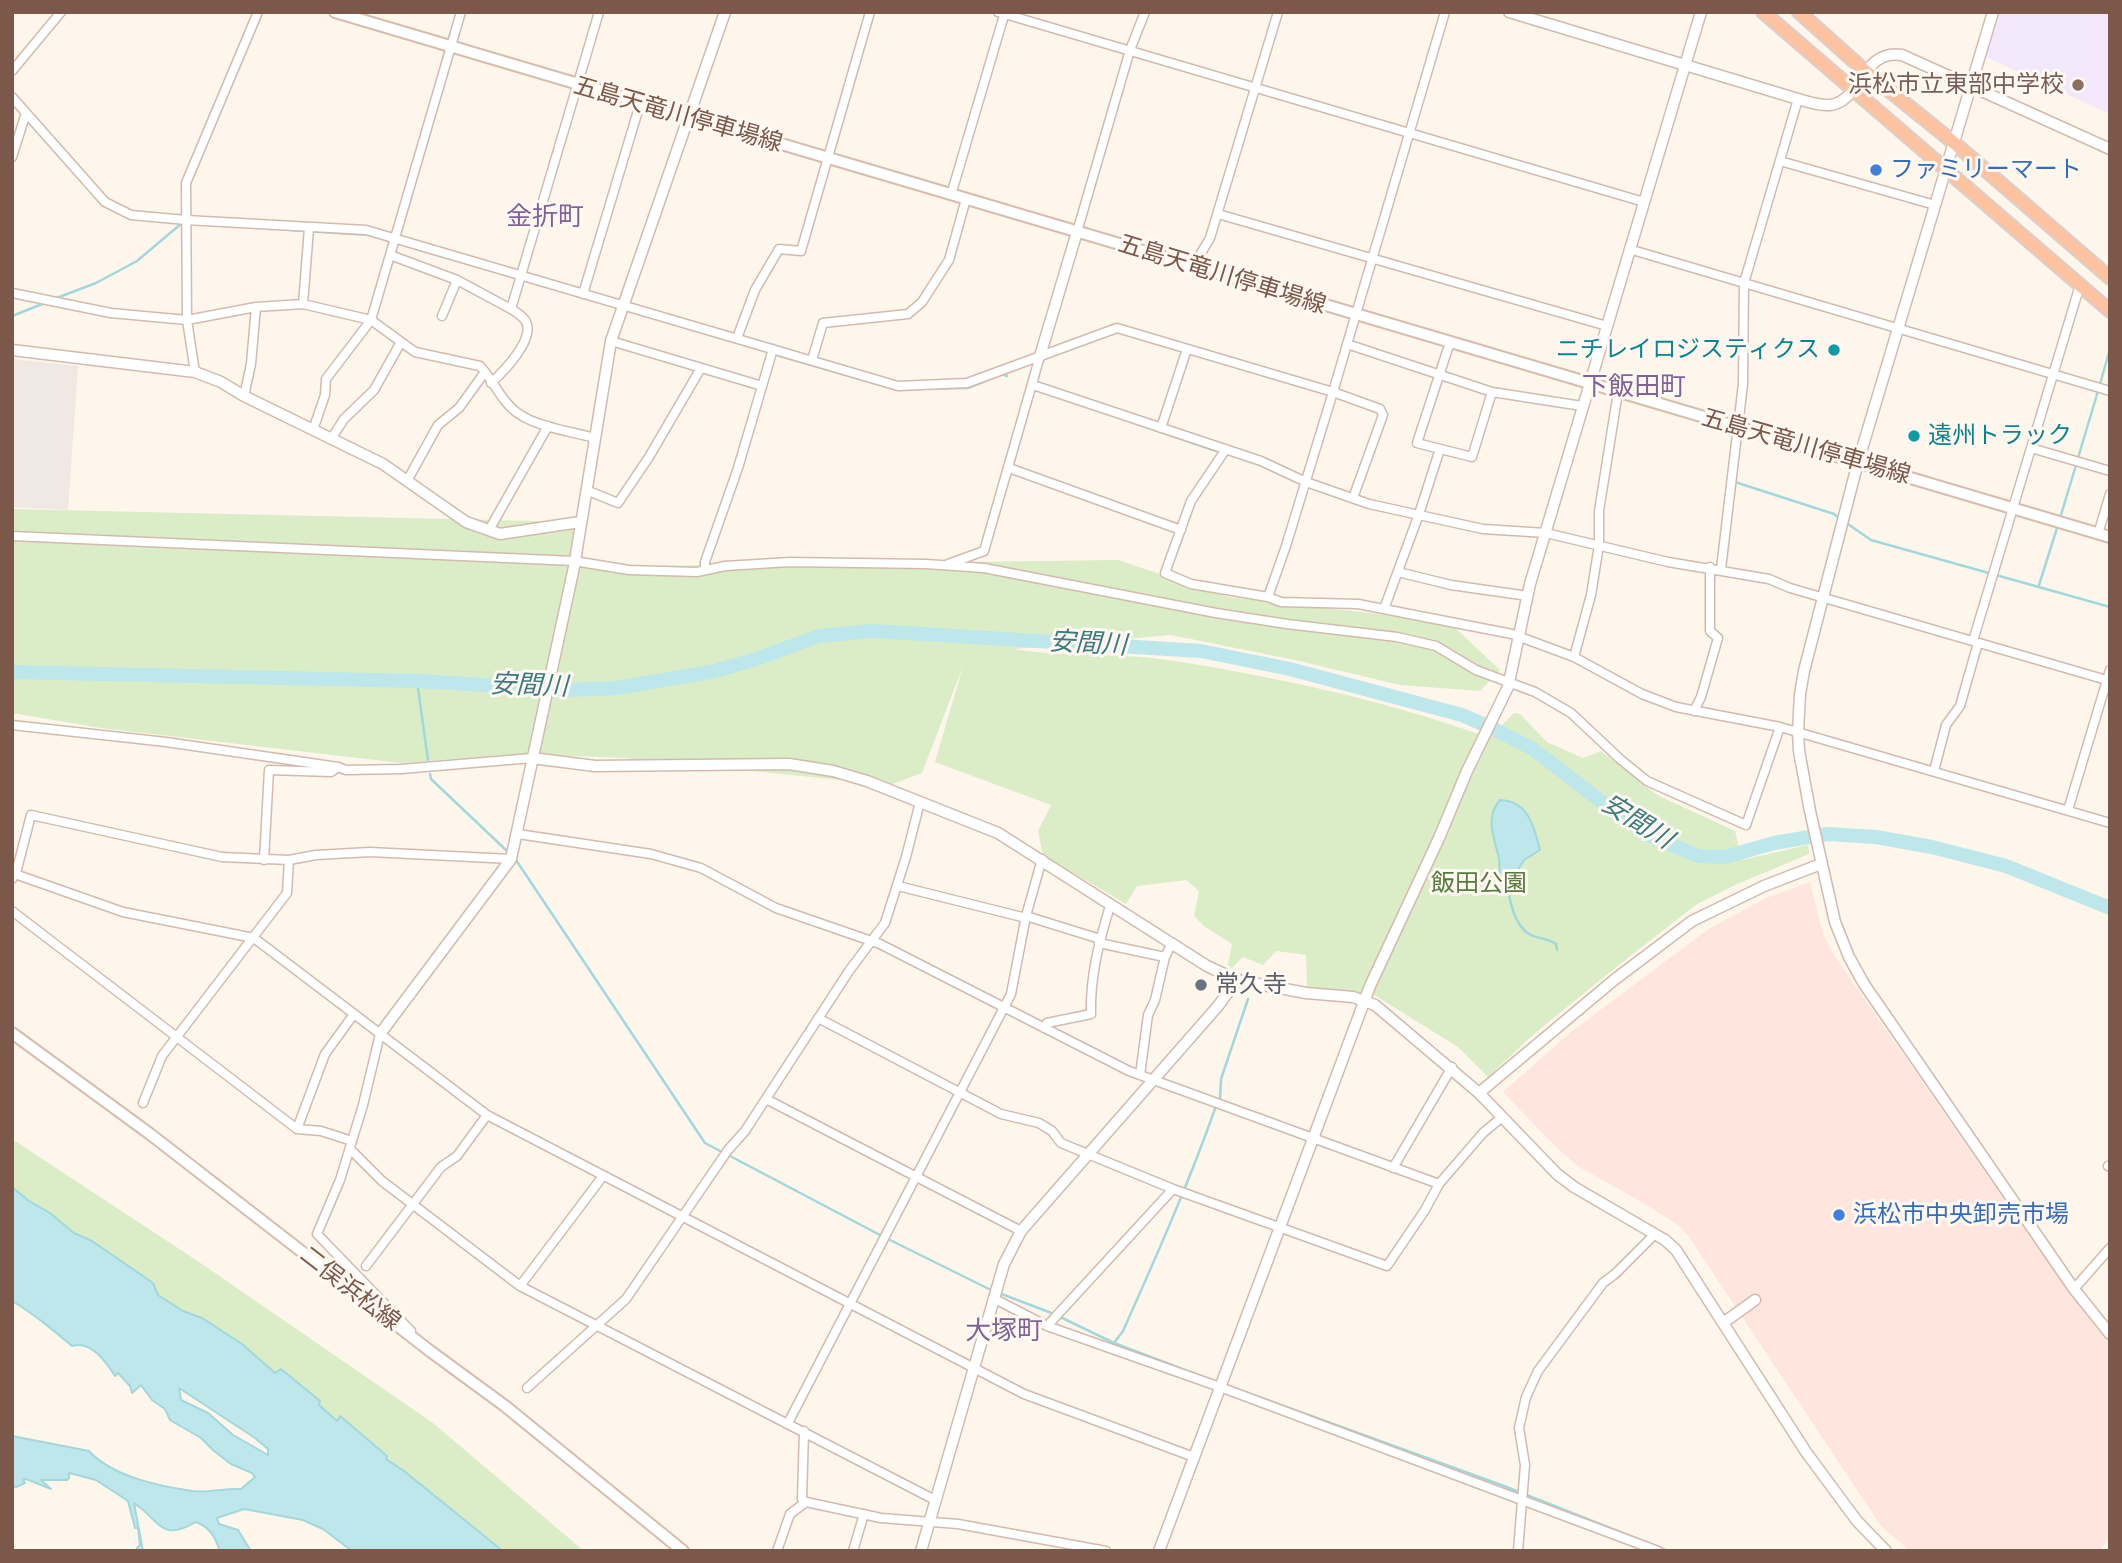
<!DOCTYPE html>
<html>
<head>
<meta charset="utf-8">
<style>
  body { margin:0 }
  #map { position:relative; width:2122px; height:1563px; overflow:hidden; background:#fef5eb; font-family:"IBM Plex Sans",sans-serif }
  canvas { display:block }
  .frame { position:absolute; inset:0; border:14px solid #7c584b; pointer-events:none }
</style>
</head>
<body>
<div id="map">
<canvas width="2122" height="1563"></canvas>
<div class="frame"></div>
</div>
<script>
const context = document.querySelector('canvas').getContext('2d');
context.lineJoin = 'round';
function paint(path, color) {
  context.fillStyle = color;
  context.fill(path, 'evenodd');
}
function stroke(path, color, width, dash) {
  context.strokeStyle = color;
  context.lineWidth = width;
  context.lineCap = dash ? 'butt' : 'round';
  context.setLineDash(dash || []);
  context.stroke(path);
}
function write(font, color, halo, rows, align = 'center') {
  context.font = font + ' "IBM Plex Sans","Noto Sans JP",sans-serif';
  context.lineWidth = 6;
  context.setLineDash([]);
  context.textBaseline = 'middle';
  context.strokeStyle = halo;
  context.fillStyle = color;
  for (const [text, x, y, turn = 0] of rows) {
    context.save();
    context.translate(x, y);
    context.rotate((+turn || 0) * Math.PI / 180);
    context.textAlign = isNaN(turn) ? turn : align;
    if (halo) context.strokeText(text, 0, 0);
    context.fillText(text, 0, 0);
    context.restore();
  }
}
paint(new Path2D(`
  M1810,882L1823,934L1835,957L2042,1254L2110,1345V1535L2100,1551H1911L1904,1546L1881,1526L1689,1237L1679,1226L1647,1205L1579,1167L1557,1148L1503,1092L1571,1032L1710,928L1766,898Z`), '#fee5de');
paint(new Path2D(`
  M12,359L78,366L68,510L12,507Z`), '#efe8e3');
paint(new Path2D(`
  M1997,12H2110V114L1984,56Z`), '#f2e7fb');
paint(new Path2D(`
  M12,509L580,522L574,567L1118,560L1228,597L1449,622L1500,670L1480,691L1400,685L1295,660L1171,635L1014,649C1067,658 1121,652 1174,661C1277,677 1383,700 1481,735L1501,726L1514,713L1520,714L1547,742L1583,758L1601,751L1657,795L1735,831L1742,860L1808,845L1809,854L1735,885L1697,904L1615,968L1534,1034L1488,1077L1458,1047L1363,988L1362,994L1307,987L1306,955L1276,951L1263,965L1243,957L1232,968L1228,965L1232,944L1205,927L1194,916L1199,891L1186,880L1137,886L1126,904L1043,855L1038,831L1051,805L935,762L963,666L922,773L890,785L624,758L518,754L401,763L101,728L12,713Z
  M12,1139L199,1262L433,1423L584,1551H505L428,1490L12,1201Z`), '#daedc7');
const water = new Path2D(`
  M1500,800C1529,801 1534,827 1540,850L1524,860L1508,886L1500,881C1499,874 1500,866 1499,859C1495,840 1484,817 1500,800Z
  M12,1187L29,1201L50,1213L74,1233L92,1241L153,1283L158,1295L183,1311L202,1318L242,1344L275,1373L281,1369L320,1401L319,1405L337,1421L340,1416L387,1456L386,1459L404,1471L503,1551H352L323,1529L303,1520L244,1509L217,1518L219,1524L238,1530L251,1551H220C215,1537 210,1527 196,1522C160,1543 160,1520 134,1503L143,1551H137V1548L140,1545L138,1528H135L128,1501L96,1480L69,1473V1478L67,1480H41L51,1489L26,1479L23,1480L25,1483L16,1487L12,1486V1436L89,1451C113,1477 159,1486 192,1491C208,1493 225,1488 241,1489L255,1477L252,1473L231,1464L214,1451L201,1438L170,1420L165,1409L152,1400L141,1385L132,1393L130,1386L118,1373L115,1376C106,1362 91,1340 72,1346C53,1330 34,1314 12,1301ZM179,1388L255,1438L268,1449V1455L233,1435L208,1413L181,1400Z`);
paint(water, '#bde7ea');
stroke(water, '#a2d8dc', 2);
stroke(new Path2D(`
  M290,230L370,235
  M54,299L96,283L137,261L182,223
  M12,316L45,303
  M780,356L898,390
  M2100,384L2110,349
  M908,389L968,388L1002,374L1007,376
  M1123,419L1216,451
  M2078,458L2098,391
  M1736,473L1735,482L1834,514L1839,518
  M2061,515L2076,465
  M1845,522L1871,540L2110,607
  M2039,585L2057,528
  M417,681L428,760
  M430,774L431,779L507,851
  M516,860L705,1143L722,1152
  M1508,886C1509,900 1515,926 1529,934C1537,939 1548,938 1556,944L1557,950
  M730,1156L880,1235
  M888,1239L993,1291
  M999,1293L1054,1314L1114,1343L1206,1378
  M1114,1343L1123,1331C1156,1257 1189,1183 1216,1106L1220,1100L1221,1079L1248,999
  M1226,1385L1504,1486L1668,1551`), '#a2d8dc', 2.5);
stroke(new Path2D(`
  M12,672L417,681L568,690L617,688L715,671L759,658L819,636L873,631L1201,651L1290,669L1462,715L1494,729L1533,749L1625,820L1654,838L1698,856L1725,857L1774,843L1827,834L1876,837L1932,847L2006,866L2110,908`), '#bde7ea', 14);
const minor = new Path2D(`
  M998,12L1644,202
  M12,71L61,12
  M12,97L105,202L131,215L186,220L366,230L898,386L967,383L1117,328L1333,392L1380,409L1383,415L1353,498
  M12,157L26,113
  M1780,161L1935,205
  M951,195L1005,12
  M1218,214L1607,326
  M1077,232L1130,50L1145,12
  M1629,249L2110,391
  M390,255L457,280L511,309
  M1195,267L1197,260L1210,238L1278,12
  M12,293L111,313L187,320L256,307L303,304L371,320L415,352L480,366C494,381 502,403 519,414C538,427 573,432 595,438
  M583,294L640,104
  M303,304L309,228
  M442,316L457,280
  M737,338L755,290L779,249L801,251L870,12
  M611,341L762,386
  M1450,342L1417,443L1472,457L1492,392
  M1347,344L1492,392L1582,406
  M812,360L823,323L908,314L922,302L949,260L966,199
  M195,372L187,320L186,183L258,12
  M491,383C503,372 537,338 525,320C522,316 516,312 511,309L599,12
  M1033,385L1261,461L1306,482L1369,504L1483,529L1546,533L1668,562L1769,579L1790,588L2110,681
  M244,396L251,364L256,307
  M1161,428L1187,349
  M313,430L325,395L326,379L371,320L461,12
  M331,439L344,419L374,390L401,342
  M2031,448L2110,471
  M1226,449L1191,501L1165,573L1191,584L1268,597L1281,602L1358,604L1512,634L1574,657L1642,694L1676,707L1780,727L2110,823
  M1009,468L1181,530
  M407,481L438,425L459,408L485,372
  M586,490L618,503L649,457L701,368
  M489,530L548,426
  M2098,534L2110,494
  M12,536L574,561L629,570L697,572L725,566L790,562L926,564L984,568L1216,613L1287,624L1397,637L1436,646L1476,670L1535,692L1571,713L1620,759L1647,781L1746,825L1780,727
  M948,564L984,551L1040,356
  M1721,569L1743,384L1744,283L1798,99
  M705,570V562L738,468L773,349
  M1398,572L1451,585L1528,596
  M1268,597L1286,546L1333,392L1445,12
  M1384,609L1419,514L1440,449
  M1973,641L2080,285
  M1574,657L1591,595L1599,545V511L1618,392
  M1694,711L1701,697L1718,638L1710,631V567
  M12,725L166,742L338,767L346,770L401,769L532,758
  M1934,771L1946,725L1960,706L1978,643
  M2068,810L2110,670
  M518,834L651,854L701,868L776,908L880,944L1129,1071L1439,1184
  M264,860L269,770L331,772L338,767
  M12,873L123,912L254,938L487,1115L1024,1394L1194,1457
  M12,879L16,873L31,815L222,857L289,860L316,855L370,852L511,859
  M898,886L1026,918
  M12,911L297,1129L321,1131L352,1141
  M1026,916L1100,939
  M1099,943L1165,957
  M818,1018L1001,1114L1039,1123L1052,1131L1061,1143L1173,1189L1387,1266L1425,1210L1439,1184L1483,1133L1502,1117
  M1044,1028L1047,1023L1091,1014C1090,976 1099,942 1110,906
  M380,1034L363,1105L340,1180L317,1234L411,1331
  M1140,1075L1148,1015L1155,1000L1165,957L1172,943
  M766,1099L1021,1231
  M143,1103L162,1056L287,893L289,860
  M297,1129L325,1054L354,1014
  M350,1149L382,1181L520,1286L935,1500
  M2108,1166L2110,1167
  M1393,1168L1452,1067
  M366,1266L441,1167L457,1156L487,1115
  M520,1286L603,1176
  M2074,1289L2110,1248
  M993,1298L1047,1326L1220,1387L1658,1551
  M1047,1326L1173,1189
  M527,1388L626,1299L728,1150L745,1131L849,971L885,923L906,857L920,802
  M788,1423L1011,994L1026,916L1042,859
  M804,1431L802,1499L806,1502
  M777,1551L790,1514L806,1502L881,1518L958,1524L1106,1551
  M853,1551L864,1514
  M1518,1551L1525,1465L1519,1428L1526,1397L1538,1371L1603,1283L1615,1274L1655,1234`);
const tertiary = new Path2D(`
  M1509,12L1798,99C1808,102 1820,106 1830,105C1861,102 1862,48 1902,55L2110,149
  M1993,12L1858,462L1804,671L1800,694L1798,732L1799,751L1810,811L1835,922L1849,957L1864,984L2074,1289L2110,1334
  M12,350L195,372L221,382L244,396L383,464L466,522L500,534L580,522
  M1040,356L1077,232
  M532,758L595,766L789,764L833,771L867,781L998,833L1207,966L1237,980L1306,993L1353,997L1375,1005L1479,1093L1557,1174L1574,1187L1665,1240L1676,1250L1806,1452L1857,1521L1886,1551
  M380,1034L511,859L574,567L611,341L725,12
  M1479,1093L1614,980L1692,921L1764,886L1821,864
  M1723,1323L1755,1300
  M921,1551L1004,1264L1021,1231L1218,1006L1237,980
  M1159,1551L1370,986L1439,838L1467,771L1508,687L1530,584L1701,12`);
const secondary = new Path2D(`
  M335,12L2110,537
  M12,1033L150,1134L430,1351L505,1406L683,1551`);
const trunk = new Path2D(`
  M1763,12L2110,311
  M1799,12L1865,71L1953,142L2110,278`);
stroke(minor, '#d2bbae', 11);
stroke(tertiary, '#d2bbae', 13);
stroke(secondary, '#d7bdae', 14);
stroke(trunk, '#dad0cd', 16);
stroke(minor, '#fff', 8);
stroke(tertiary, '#fff', 10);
stroke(secondary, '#fff', 10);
stroke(trunk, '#fdc29f', 12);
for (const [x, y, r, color] of [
  [2078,85,7,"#8d6e63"],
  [1876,170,7,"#3f7fe0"],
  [1834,350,7,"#0f9aa8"],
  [1914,436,7,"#0f9aa8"],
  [1201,985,7,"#6b7280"],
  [1839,1215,7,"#3f7fe0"]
]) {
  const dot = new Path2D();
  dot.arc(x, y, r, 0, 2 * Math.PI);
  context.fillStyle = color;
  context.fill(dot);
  stroke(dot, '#fff9f2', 2.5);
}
write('24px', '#785e54', '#fff9f2', [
  ["浜松市立東部中学校",2064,85]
], 'right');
write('24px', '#7c584b', '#fff9f2', [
  ["五島天竜川停車場線",678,115,16],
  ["五島天竜川停車場線",1222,275,17],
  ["五島天竜川停車場線",1806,447,16],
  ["二俣浜松線",350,1289,38]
]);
write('24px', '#366cbe', '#fff9f2', [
  ["ファミリーマート",1890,170],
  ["浜松市中央卸売市場",1853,1215]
], 'left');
write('24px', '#0d838f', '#fff9f2', [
  ["ニチレイロジスティクス",1820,350],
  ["遠州トラック",1928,436,"left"]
], 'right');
write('24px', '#567c3f', '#fff9f2', [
  ["飯田公園",1479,884]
]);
write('24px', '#5b616d', '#fff9f2', [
  ["常久寺",1215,985]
], 'left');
write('26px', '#816397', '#fff9f2', [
  ["金折町",545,217],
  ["下飯田町",1634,387],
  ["大塚町",1004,1331]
]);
write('italic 26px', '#3c7c81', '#fff9f2', [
  ["安間川",1088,644,3],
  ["安間川",529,686,2],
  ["安間川",1637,822,32]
]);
</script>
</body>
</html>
